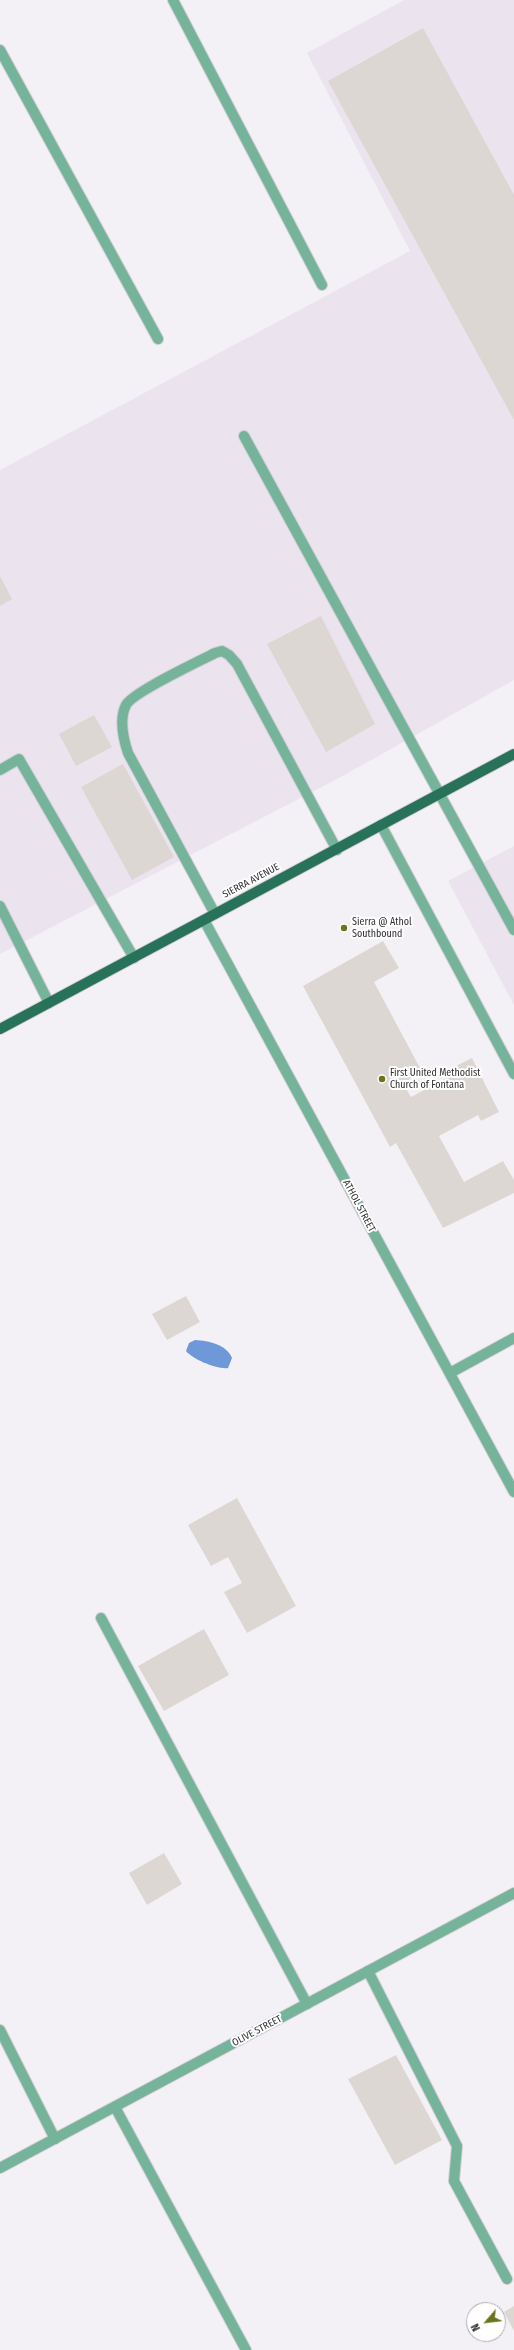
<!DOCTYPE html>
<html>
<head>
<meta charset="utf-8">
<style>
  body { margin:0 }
  #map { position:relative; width:514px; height:2350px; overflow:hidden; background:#f4f1f6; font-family:"Fira Sans Condensed",sans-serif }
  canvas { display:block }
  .north { position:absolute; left:466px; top:2302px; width:40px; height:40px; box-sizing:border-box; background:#fff; border:1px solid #adacad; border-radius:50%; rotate:242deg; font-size:11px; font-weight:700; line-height:16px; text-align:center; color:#312f31 }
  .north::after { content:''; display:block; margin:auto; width:14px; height:18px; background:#6b731b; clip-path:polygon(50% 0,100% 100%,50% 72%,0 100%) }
</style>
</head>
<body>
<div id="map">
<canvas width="514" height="2350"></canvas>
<div class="north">N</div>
</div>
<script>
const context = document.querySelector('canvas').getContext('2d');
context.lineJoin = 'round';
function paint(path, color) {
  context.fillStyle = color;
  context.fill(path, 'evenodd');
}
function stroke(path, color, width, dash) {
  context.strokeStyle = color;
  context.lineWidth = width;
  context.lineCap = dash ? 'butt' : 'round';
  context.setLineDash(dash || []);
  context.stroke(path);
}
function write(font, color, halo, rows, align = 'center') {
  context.font = font + ' "Fira Sans Condensed",sans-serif';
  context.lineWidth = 4;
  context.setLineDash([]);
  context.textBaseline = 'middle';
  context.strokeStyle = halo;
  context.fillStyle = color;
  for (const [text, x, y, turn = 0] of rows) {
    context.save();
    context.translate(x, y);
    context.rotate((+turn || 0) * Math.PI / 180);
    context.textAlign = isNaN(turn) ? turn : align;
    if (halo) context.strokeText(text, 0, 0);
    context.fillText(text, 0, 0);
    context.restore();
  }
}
paint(new Path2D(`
  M404,0H514V680L339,778L0,954V470L410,251L307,53Z
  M514,846V1005L448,881Z`), '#ebe3ee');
paint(new Path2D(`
  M195,1340C209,1341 226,1344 232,1358L228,1368C218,1370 192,1359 186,1351L189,1343Z`), '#6e98d7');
paint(new Path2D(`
  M423,28L514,195V420L328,81Z
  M0,576L12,599L0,606Z
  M321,616L375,724L326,752L267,644Z
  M94,715L112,747L76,766L59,734Z
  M123,764L174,857L132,880L81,787Z
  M383,941L399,968L374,982L420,1068L404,1085L411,1097L456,1073L454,1067L472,1058L499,1112L481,1121L478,1115L439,1136L464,1182L503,1161L514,1180V1193L443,1228L396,1143L390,1147L303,986Z
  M186,1296L200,1322L167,1340L152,1314Z
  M237,1498L296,1606L247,1633L224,1592L242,1583L228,1557L211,1566L188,1525Z
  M204,1629L229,1675L164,1711L138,1666Z
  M164,1853L182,1884L147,1905L129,1873Z
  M396,2055L442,2140L395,2165L348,2079Z
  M514,2306V2331L504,2312Z`), '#dcd7d3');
const lane = new Path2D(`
  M173,0L322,285
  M0,50L158,339
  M244,436L514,930
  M0,770L19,759L134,958
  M381,825L514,1074
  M0,906L49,1003
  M215,914L128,753C123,738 119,719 126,705C133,692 198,662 215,653L222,651L229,655L237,664L337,850
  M450,1373L514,1338
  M101,1618L307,2004
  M368,1971L457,2146L454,2181L507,2279
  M0,2030L55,2139
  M115,2107L246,2350`);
const street = new Path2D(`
  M204,920L514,1492
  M0,2168L514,1893`);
const primary = new Path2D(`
  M0,1029L514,754`);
stroke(lane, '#d1ced3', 12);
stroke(street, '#d1ced3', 12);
stroke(primary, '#d1ced3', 12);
stroke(lane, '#75b39b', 10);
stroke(street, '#75b39b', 10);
stroke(primary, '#28725a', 10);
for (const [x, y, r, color] of [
  [344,928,4,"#6b731b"],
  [382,1079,4,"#6b731b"]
]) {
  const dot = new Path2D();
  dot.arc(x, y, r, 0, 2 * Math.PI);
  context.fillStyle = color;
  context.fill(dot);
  stroke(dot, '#fff', 1.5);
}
write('10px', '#312f31', '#fff', [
  ["SIERRA AVENUE",251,881,-28],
  ["ATHOL STREET",359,1206,62],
  ["OLIVE STREET",257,2031,-28]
]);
write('10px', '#312f31', '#fff', [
  ["Sierra @ Athol",352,922],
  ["Southbound",352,934],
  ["First United Methodist",390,1073],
  ["Church of Fontana",390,1085]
], 'left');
</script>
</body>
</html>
